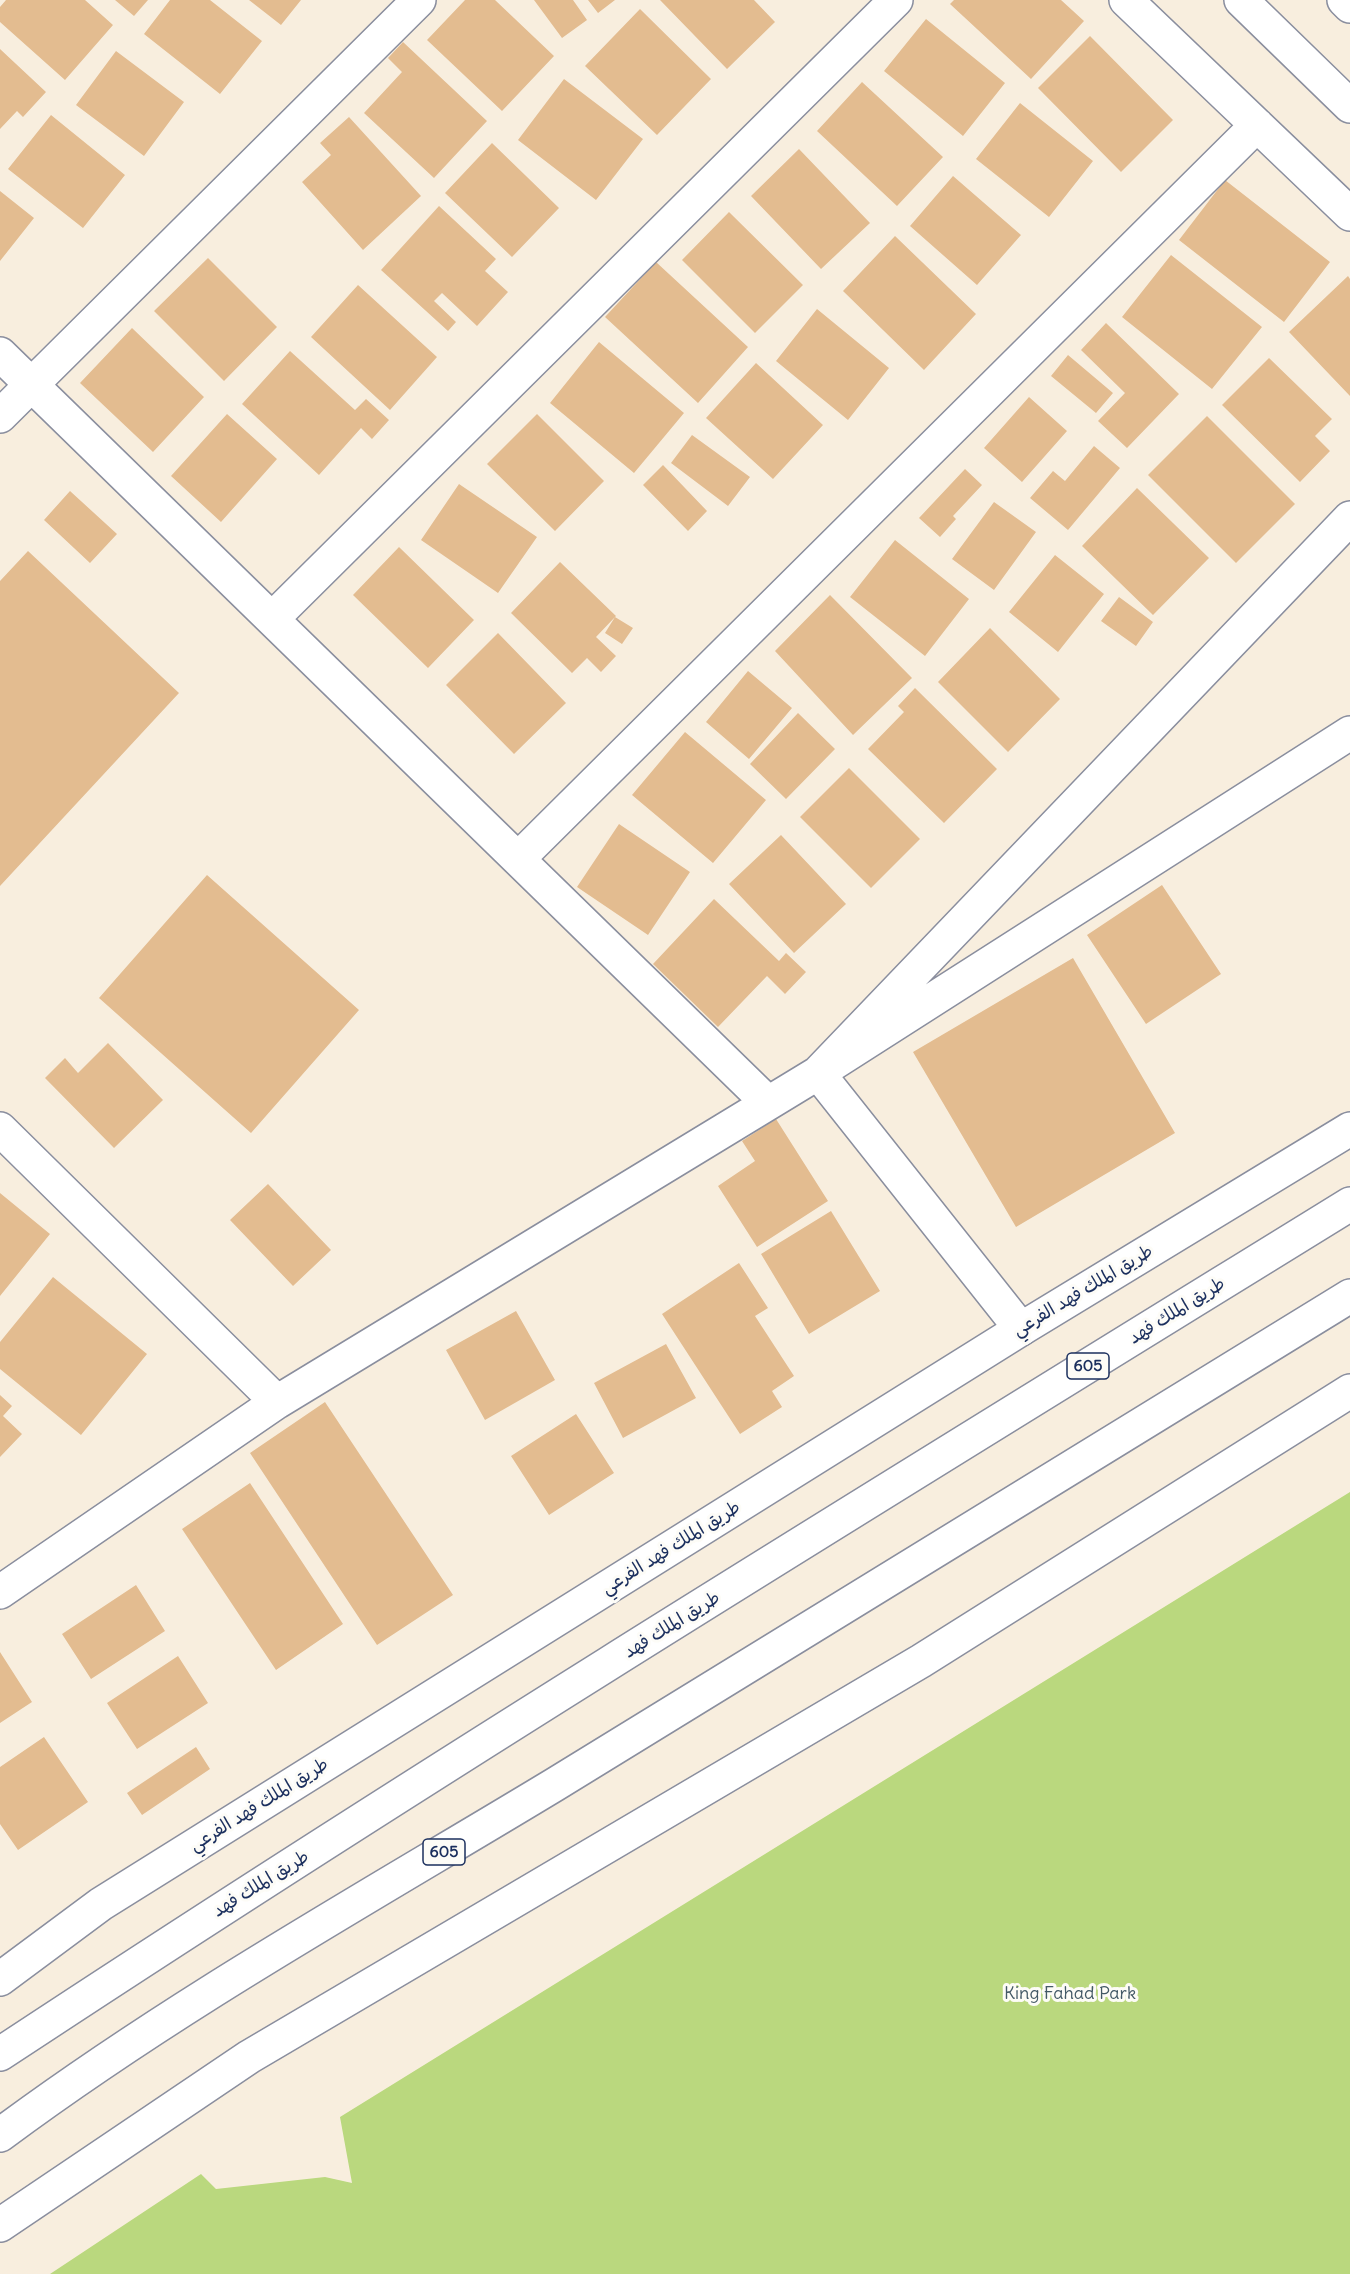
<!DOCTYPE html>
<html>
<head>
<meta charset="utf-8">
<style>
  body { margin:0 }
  canvas { display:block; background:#f8eede }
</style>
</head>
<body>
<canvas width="1350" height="2274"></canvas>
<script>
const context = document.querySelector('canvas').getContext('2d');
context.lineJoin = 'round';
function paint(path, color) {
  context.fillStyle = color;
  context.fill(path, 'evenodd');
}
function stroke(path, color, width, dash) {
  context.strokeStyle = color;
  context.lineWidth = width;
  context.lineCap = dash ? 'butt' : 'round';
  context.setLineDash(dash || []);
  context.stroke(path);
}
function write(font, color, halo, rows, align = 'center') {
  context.font = font + ' Delius,"Playpen Sans Arabic",sans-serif';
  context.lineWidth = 6;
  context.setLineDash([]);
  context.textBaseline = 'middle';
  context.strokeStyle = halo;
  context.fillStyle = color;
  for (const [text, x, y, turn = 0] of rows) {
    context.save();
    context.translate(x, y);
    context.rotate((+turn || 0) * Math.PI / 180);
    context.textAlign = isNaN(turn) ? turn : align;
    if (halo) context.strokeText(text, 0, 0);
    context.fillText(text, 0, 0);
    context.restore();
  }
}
paint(new Path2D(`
  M1350,1492V2274H50L201,2174L216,2189L325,2177L352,2183L340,2117Z`), '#bad87e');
paint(new Path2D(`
  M6,0H85L113,25L65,80L0,22V7Z
  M115,0H148L134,16Z
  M170,0H210L262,41L220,94L144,34Z
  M249,0H301L281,25Z
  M465,0H495L554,56L502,111L427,40Z
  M534,0H573L587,20L562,38Z
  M588,0H615L598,13Z
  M660,0H754L775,22L727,69Z
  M954,0H1061L1084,21L1031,79L950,4Z
  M640,9L711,79L657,135L585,66Z
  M926,19L1005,83L963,136L884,71Z
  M1090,36L1173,120L1121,172L1038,88Z
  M403,42L487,121L434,178L364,113L402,72L388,58Z
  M0,49L46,92L23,117L17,111L0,129Z
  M116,51L184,102L144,156L76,105Z
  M564,79L643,139L596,200L518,140Z
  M862,82L943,157L897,206L817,131Z
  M1020,103L1093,161L1049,217L976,159Z
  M51,115L125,175L83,228L8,169Z
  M349,117L421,196L363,250L302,182L331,155L320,143Z
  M492,143L559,208L512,257L445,193Z
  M799,149L870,223L821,269L751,196Z
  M953,176L1021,235L977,285L910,226Z
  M1225,180L1330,262L1284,322L1179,240Z
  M0,191L34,218L0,261Z
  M439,206L496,259L485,271L508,292L477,326L442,293L434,301L456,322L448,331L381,270Z
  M729,212L803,285L755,333L682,260Z
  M895,236L976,314L924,370L843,291Z
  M1171,255L1262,327L1212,389L1122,317Z
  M208,258L277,327L224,381L154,311Z
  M656,262L748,347L698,403L605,317Z
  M1348,276L1350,279V396L1289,332Z
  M358,285L437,357L390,410L311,337Z
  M817,309L889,368L848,420L776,361Z
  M1106,323L1179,394L1127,448L1098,421L1125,393L1081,350Z
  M132,328L204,397L153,452L80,383Z
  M599,342L684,413L634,473L550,403Z
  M290,351L355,410L366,399L389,420L372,439L361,428L319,475L242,404Z
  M1068,355L1113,393L1096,413L1051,376Z
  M1269,358L1332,419L1315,436L1330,451L1300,482L1222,405Z
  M756,363L823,425L773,479L706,418Z
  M1029,397L1067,431L1022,482L984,448Z
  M227,414L277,459L221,522L171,476Z
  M537,414L604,481L555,531L487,464Z
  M1207,416L1295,504L1236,563L1148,475Z
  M692,435L750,477L728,506L671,463Z
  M1094,446L1120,468L1068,530L1030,498L1053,471L1065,481Z
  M663,465L707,511L688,531L643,485Z
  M965,469L982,485L953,516L956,519L940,537L919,518Z
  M459,484L537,537L498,593L421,540Z
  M1137,488L1209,558L1153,615L1082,546Z
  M70,491L117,534L90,563L44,520Z
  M994,502L1036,532L994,590L952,559Z
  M895,540L969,599L925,656L850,597Z
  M399,547L474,620L428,668L353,595Z
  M28,551L179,693L0,886V581Z
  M1055,555L1104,594L1058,652L1009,612Z
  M560,562L616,616L596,637L616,656L601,672L587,658L572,673L511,613Z
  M830,595L912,678L853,735L775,651Z
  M1119,597L1153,622L1136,646L1101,621Z
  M615,617L633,628L622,644L605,633Z
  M990,628L1060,699L1008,752L938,682Z
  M498,633L566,703L514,754L446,685Z
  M748,671L792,708L749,759L706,722Z
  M915,688L997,769L944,823L868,749L904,712L898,706Z
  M798,713L835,749L786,799L750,764Z
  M685,732L766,800L713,863L632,795Z
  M849,768L920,839L871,888L800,817Z
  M619,824L690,872L648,935L577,887Z
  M781,835L846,904L794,953L729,884Z
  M207,875L359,1010L251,1133L99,998Z
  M1162,885L1221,974L1146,1024L1087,935Z
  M714,899L779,961L786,953L806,972L785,994L767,976L718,1027L653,964Z
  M1073,958L1175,1133L1016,1227L913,1052Z
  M108,1043L163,1100L114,1148L45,1078L65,1058L78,1073Z
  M776,1119L828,1201L757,1247L718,1186L755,1161L742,1141Z
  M268,1184L331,1250L293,1286L230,1220Z
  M0,1193L50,1234L0,1296Z
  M831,1211L880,1291L809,1334L761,1254Z
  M739,1263L768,1308L755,1316L794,1376L772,1391L782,1407L740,1434L662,1314Z
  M53,1277L147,1354L81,1435L0,1369V1342Z
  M516,1311L555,1380L485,1420L446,1350Z
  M666,1344L696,1398L623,1438L594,1383Z
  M0,1395L12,1406L3,1416L22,1434L0,1457Z
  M325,1402L453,1595L377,1645L250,1453Z
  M576,1414L614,1473L549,1515L511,1456Z
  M250,1483L343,1624L276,1670L182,1529Z
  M136,1585L165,1631L91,1679L62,1634Z
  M0,1652L32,1702L0,1723Z
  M178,1656L208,1703L137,1749L107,1703Z
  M44,1737L88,1802L18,1850L0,1824V1767Z
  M196,1747L210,1769L142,1815L127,1793Z`), '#e3bc90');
const street = new Path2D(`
  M1126,0L1350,214
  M0,354L768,1103
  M0,416L419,0
  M272,619L896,0
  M518,859L1257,125
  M0,1129L277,1402
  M1021,1329L818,1073L1350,518
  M0,1592L277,1402L818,1073L1350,733`);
const secondary = new Path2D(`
  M1241,0L1350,106
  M1344,0L1350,6
  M0,1979L101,1904L1021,1329L1350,1129
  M0,2225L249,2057L921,1661L1350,1391`);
const highway = new Path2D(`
  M0,2054C444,1761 898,1483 1350,1204
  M0,2135C175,2005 367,1898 554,1785C820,1624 1085,1461 1350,1296`);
stroke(street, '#8a8e9e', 36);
stroke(secondary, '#8a8e9e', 36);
stroke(highway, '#8a8e9e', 36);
stroke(street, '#fff', 33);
stroke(secondary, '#fff', 33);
stroke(highway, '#fff', 33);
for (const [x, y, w] of [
  [1088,1366,42],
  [444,1852,42]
]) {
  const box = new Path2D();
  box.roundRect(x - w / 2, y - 13, w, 26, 4.5);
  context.fillStyle = '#fdfcf7';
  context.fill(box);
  stroke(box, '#1b2f5e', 1.5);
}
write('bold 16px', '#1b2f5e', null, [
  ["605",1088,1366],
  ["605",444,1852]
]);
write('18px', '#1b2f5e', '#fdfcf7', [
  ["طريق الملك فهد الفرعي",1083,1291,-31],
  ["طريق الملك فهد",1177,1311,-32],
  ["طريق الملك فهد الفرعي",671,1548,-32],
  ["طريق الملك فهد",672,1625,-32],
  ["طريق الملك فهد الفرعي",259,1805,-32],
  ["طريق الملك فهد",261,1884,-32]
]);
write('18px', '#435966', '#fdfcf7', [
  ["King Fahad Park",1070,1994]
]);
</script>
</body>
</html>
